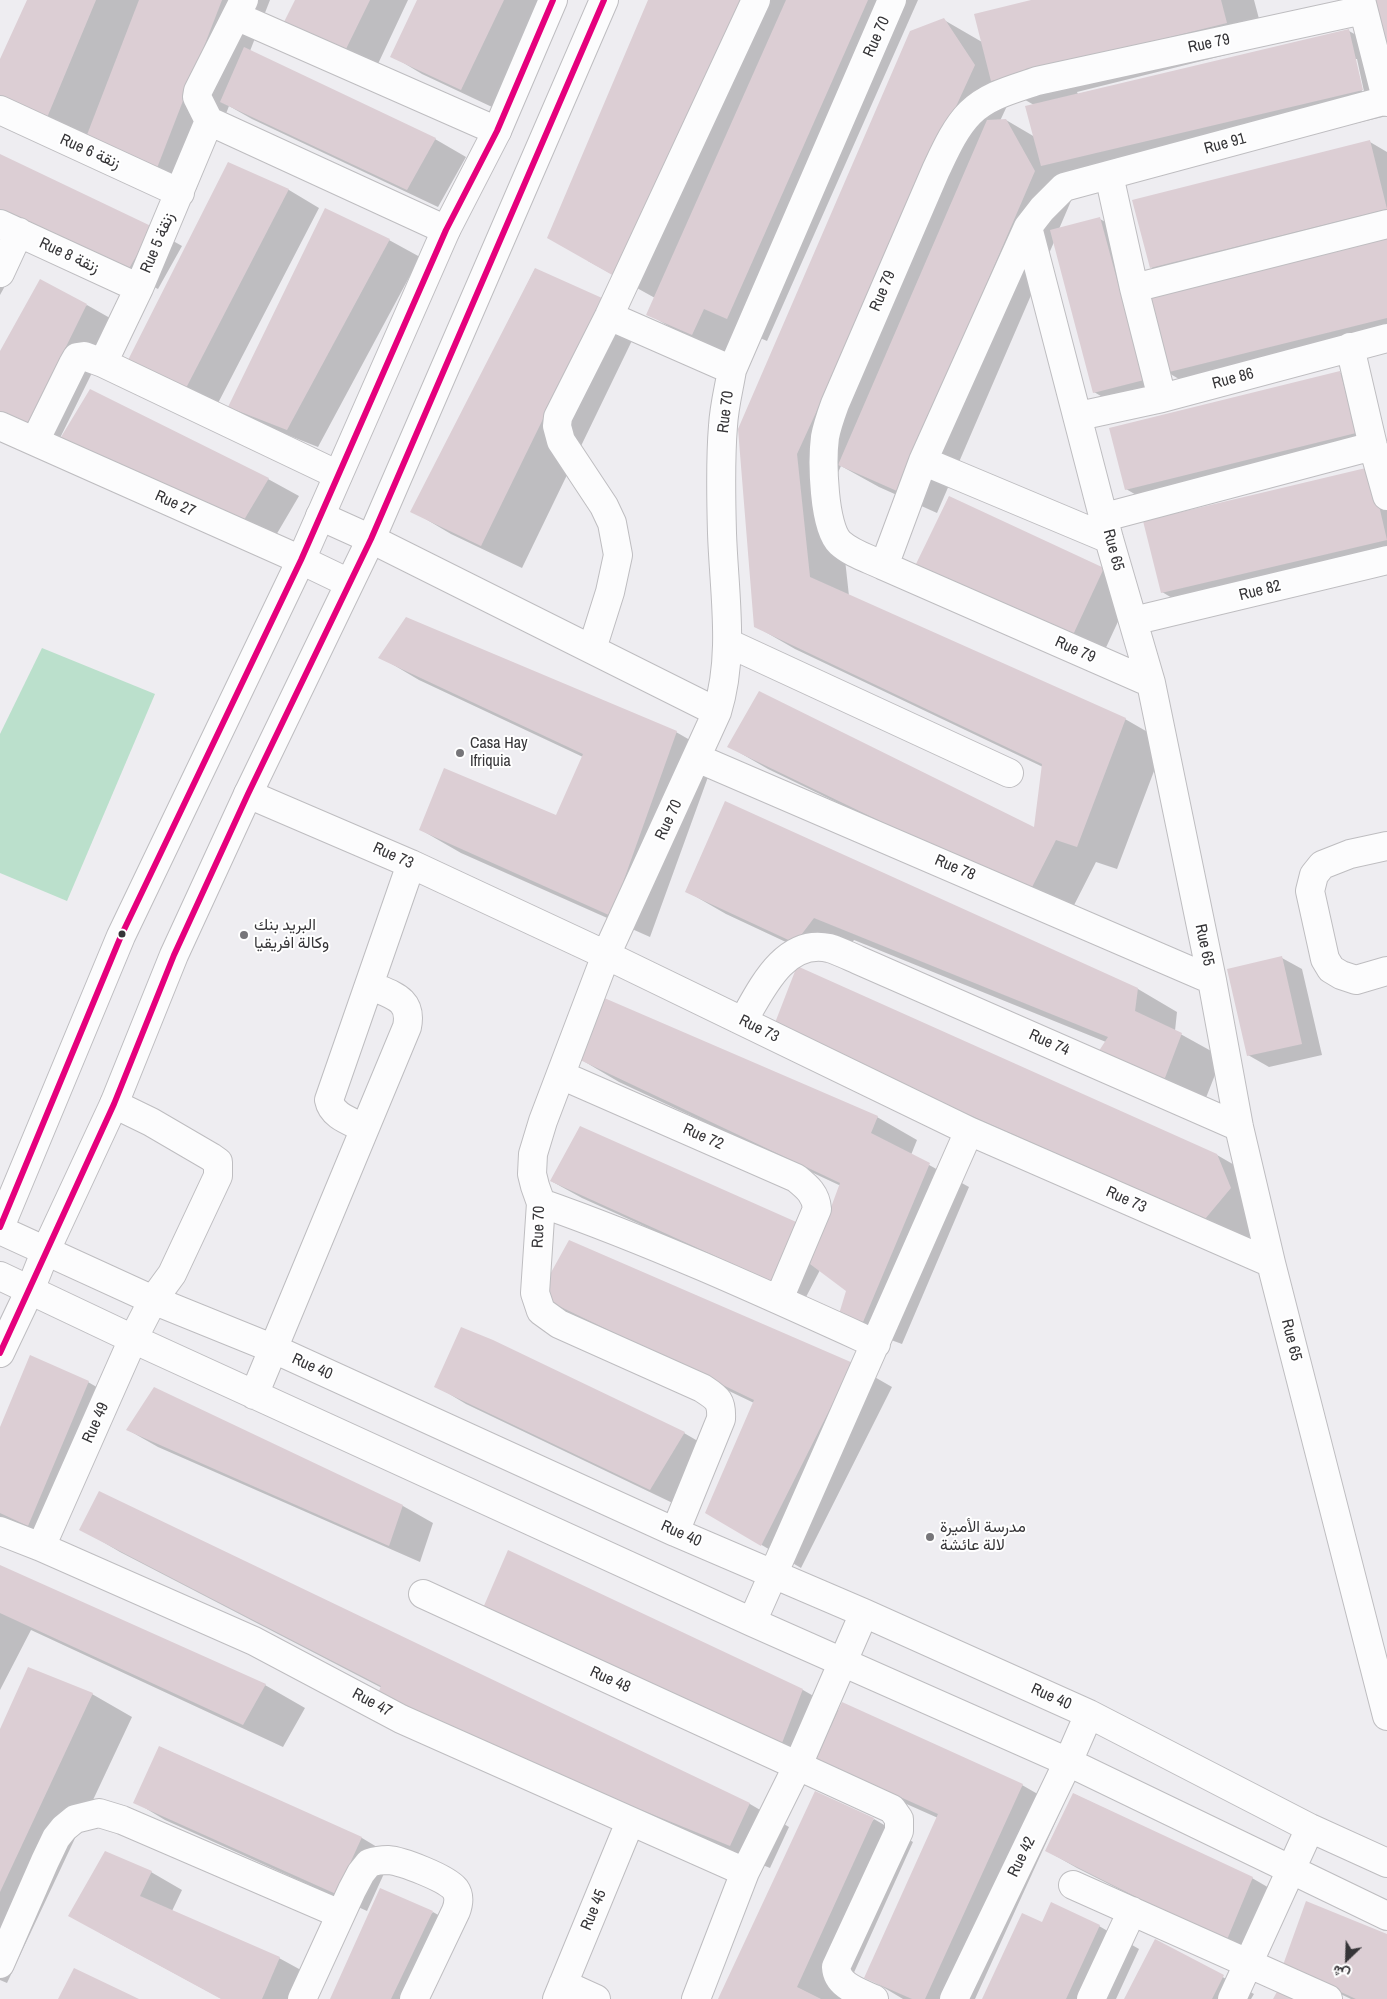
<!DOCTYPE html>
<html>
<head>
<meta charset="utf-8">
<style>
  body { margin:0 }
  #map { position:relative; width:1387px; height:1999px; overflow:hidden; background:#eeedf1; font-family:"Archivo Narrow",Vazirmatn,sans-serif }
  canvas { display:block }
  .north { position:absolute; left:1322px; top:1934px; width:50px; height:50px; -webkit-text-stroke:4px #fff; paint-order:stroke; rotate:204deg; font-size:14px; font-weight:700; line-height:20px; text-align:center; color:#363538 }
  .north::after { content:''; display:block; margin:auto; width:18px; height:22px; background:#363538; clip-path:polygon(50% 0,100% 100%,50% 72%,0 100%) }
</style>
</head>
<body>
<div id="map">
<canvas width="1387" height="1999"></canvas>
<div class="north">ش</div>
</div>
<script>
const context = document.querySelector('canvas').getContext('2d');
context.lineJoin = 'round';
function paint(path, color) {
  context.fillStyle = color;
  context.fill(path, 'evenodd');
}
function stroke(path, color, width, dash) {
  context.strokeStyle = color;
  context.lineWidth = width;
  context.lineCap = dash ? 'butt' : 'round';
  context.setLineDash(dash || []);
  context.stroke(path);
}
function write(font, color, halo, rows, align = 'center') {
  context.font = font + ' "Archivo Narrow",Vazirmatn,sans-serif';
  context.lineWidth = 4;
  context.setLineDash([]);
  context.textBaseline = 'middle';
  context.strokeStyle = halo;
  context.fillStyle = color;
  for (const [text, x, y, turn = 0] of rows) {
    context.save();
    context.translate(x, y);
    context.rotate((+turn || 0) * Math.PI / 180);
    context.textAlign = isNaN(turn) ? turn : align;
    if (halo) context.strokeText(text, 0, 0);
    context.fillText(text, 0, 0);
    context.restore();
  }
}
paint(new Path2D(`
  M42,648L155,694L67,901L0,873V734Z`), '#bbe0cc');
paint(new Path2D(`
  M28,0H270L250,51L435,139L466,157L438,207L252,119L229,106L196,190L126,162L24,118L0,62Z
  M296,0H408L377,66L316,39L286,22Z
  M418,0H543L492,107L422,74L392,56Z
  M649,0H918L767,341L744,331L732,357L687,337L648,314L655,298L588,261Z
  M1036,0H1254L1266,45L1077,92L1078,94L1349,31L1387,52V116L1082,189L1074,194L1059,229L1100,219L1130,236L1145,293L1180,284L1151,267L1370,142L1387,152V350L1206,395L1167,372L1125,410L1094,392L1054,242L937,513L879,487L841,466L836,477L849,596L1125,719L1165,742L1117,869L1096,862L1069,915L768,769L728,746L1035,829L1043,767L795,649L755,626L740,429L944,20L982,42ZM1355,59H1357L1365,96H1363ZM1013,93L1034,105L1035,137L1006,120L1000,121Z
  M0,155L152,229L182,246L158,289L0,210Z
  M228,163L289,190L319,208L216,407L159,379Z
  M389,240L420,257L318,447L260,424L230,407Z
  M535,269L602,299L641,322L522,568L451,534L412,511Z
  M0,271L10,277L0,295Z
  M87,305L117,322L60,438L268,479L299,496L272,542L58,442L0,411V354Z
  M1339,372L1370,390L1386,450L1157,507L1126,489Z
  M1387,479V572L1201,615L1162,592Z
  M949,497L1103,569L1134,587L1103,654L948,581L918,564Z
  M380,657L676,732L716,755L650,937L461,853L421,830L557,816L583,757L419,680Z
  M725,803L1138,989L1177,1012L1175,1031L1222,1057L1200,1113L1106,1042L854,940L835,965L726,914L686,891Z
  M1282,958L1302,969L1322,1055L1269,1067L1248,1055Z
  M814,1050L1217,1155L1257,1178L1270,1212L1246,1241Z
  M580,1059L877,1117L917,1140L911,1155L969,1187L902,1344L880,1336L840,1313L847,1291L820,1270L805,1299L582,1198L551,1181L822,1237L841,1186L619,1082Z
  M540,1296L852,1364L892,1387L801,1568L707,1513L754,1403L579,1319Z
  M492,1341L684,1433L715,1451L681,1507L466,1404L436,1386Z
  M88,1382L119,1400L58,1542L0,1516V1430Z
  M128,1430L403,1506L433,1523L420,1562L158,1447Z
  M99,1493L750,1804L789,1827L770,1868L416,1723L382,1688L120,1552L81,1529Z
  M0,1567L265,1685L305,1708L283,1747L31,1630L0,1690Z
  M524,1630L803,1690L840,1711L1022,1785L1062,1808L975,1999H903L866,1977L938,1818L857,1782L823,1762L822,1764Z
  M92,1694L132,1717L7,1983L0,1980V1732Z
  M160,1747L362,1838L392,1856L367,1911L165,1820L135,1802Z
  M1074,1794L1252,1878L1283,1896L1257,1959L1077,1868L1047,1851Z
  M874,1819L913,1842L842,1999H720Z
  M151,1872L182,1890L172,1911L279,1958L310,1975L300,1999H222L100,1933Z
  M433,1912L463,1929L430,1999H332Z
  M1042,1924L1099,1926L1139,1949L1116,1999H984Z
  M1387,1935V1999H1351L1315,1982Z
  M1156,1941L1254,1994L1251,1999H1125Z`), '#0003');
paint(new Path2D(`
  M27,0H96L46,120L0,102V59Z
  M139,0H222L157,168L85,140Z
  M295,0H370L346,49L284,22Z
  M417,0H504L461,90L390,57Z
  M648,0H744L614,276L547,238Z
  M786,0H868L727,319L704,309L692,335L646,315Z
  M1031,0H1221L1227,23L991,81L974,14Z
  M1374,0H1387V54Z
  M944,18L975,65L797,454L810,577L1126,718L1077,847L1056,840L1029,893L727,747L759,691L1034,827L1042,764L754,627L738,429L910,31Z
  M1349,29L1363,90L1041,166L1025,106Z
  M244,47L436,138L407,190L220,102Z
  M1006,119L1035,171L897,491L838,465L987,120Z
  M1370,140L1387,209L1150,268L1132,200Z
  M0,154L153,227L127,272L0,209Z
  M228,162L289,189L185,390L127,362Z
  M325,208L390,239L287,430L228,407Z
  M1100,217L1144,380L1093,393L1050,230Z
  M1387,231V318L1165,373L1145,291Z
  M535,268L602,298L481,546L410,512Z
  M40,279L87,304L27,426L0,411V351Z
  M1340,371L1356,433L1125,490L1109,428Z
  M90,389L269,478L241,525L58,442Z
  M1370,467L1387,540L1161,593L1143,521Z
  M949,496L1104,568L1072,637L916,564Z
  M406,617L677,731L611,916L419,830L444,768L556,815L583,754L378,658Z
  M725,801L1138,988L1135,1011L1182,1033L1160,1091L1093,1060L1108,1037L814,918L795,943L685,892Z
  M1282,956L1302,1044L1247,1056L1227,969Z
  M797,966L1217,1154L1231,1188L1205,1219L773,1028Z
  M602,997L878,1116L871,1133L930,1163L863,1322L839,1314L846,1291L810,1264L840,1183L578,1059Z
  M580,1126L803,1225L775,1283L550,1181Z
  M569,1240L853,1363L761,1546L705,1513L754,1400L538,1296Z
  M461,1327L493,1340L685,1432L650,1490L434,1387Z
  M30,1355L89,1381L28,1526L0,1513V1427Z
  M154,1387L403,1505L389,1546L126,1430Z
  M99,1491L750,1803L730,1846L375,1701L381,1686L79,1530Z
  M508,1550L803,1689L782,1743L483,1608Z
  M0,1565L266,1684L243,1725L0,1613Z
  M28,1667L93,1693L0,1892V1729Z
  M842,1702L1023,1784L925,1999H912L864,1978L938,1814L816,1759Z
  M159,1746L362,1837L336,1894L133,1803Z
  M815,1791L874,1818L797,1987L821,1999H718Z
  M1073,1793L1253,1877L1226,1942L1045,1851Z
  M105,1851L152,1871L140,1896L280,1957L262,1999H221L68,1916Z
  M380,1888L433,1911L391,1999H330Z
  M1306,1901L1387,1934V1999H1356L1283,1965Z
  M1051,1902L1100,1925L1066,1999H982L1022,1913L1042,1922Z
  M1155,1939L1224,1975L1212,1999H1124Z
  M74,1968L139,1999H58Z
  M1280,1986L1310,1999H1273Z`), '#dcced4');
const minor = new Path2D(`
  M244,0L198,91L197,97L209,121L446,230
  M1361,0L1387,102
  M236,16L497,131
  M0,110L180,193
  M1109,175L1134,288L1162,398
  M0,224L139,288
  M1028,227L1109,539L1151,683L1212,980L1239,1127L1271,1263L1387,1716
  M0,273L19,232
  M1134,288L1387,224
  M609,316L732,370
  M1350,347L1373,446L1387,496
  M103,363L139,288L209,121
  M1079,416L1162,398L1387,338
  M0,426L301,560L349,583
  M35,441L73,364L77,357L84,356L103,363L338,475
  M923,461L1109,539
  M320,516L371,539L717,712
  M1105,517L1373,446
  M884,566L923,461L1028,227L1042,209L1064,187L1387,100
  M1133,621L1387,560
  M728,643L1009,773
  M592,649L610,592L618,555L612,523L604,506L561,441L557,426L558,417L609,316L756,0
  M1151,683L884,566C870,559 852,554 840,543C823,527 822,460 825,437C827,426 831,415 835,404L936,170C945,151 955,128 970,113C988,95 1014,89 1037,81L1363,10
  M697,758L1212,980
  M248,794L411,864L606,955L969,1131L1271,1263
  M1387,846L1350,854L1322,865L1314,875L1310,891L1325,959L1331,969L1341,975L1356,980L1387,971
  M743,1021C761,990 784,938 829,948C839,951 849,956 858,960L1239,1127
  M561,1075L796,1178C807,1187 816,1194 817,1209L779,1299
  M364,1128C350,1121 332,1116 329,1100L411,864
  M541,1203C655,1243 766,1294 876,1344
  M0,1230L153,1300L274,1349L675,1532L864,1613L1089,1714L1310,1828L1387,1863
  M0,1276L133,1339L752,1622L1068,1762L1387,1916
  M254,1395L407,1027C413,998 391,995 369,985
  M0,1531L41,1547L254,1641L401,1719L745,1872
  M675,1532L721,1419C722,1400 717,1398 702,1388L559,1324L541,1311L535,1293L541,1203L535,1186L532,1174L533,1154L543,1121L606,955L717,712C735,654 724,593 722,533C721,498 720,462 723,426C724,407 729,388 732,370L892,0
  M41,1547L133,1339L153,1300L172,1274L218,1176V1162L211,1157L151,1122L114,1104
  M423,1594L892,1809L899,1819V1831L836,1967C837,1986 859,1992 874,1999
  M752,1622L969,1131
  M1073,1885L1328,1999
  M0,1964L45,1861L56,1838L64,1828L75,1819L99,1813L122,1820L340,1914
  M563,1984L596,1999
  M302,1999L352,1890L361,1873L369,1863C375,1861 382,1860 388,1860C402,1861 446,1878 455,1889C460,1896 459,1903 456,1911L414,1999
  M557,1999L630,1822
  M696,1999L745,1872L798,1765L864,1613
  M954,1999L1068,1762L1089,1714
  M1091,1999L1132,1911
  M1232,1999L1310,1828`);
const tertiary = new Path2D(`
  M0,1227L121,936L301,560L446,230L497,131L553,0
  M0,1353L30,1290L46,1250L114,1104L174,955L248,794L371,539L604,0`);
stroke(minor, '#bebdc0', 30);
stroke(tertiary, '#bebdc0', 30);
stroke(minor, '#fcfcfd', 28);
stroke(tertiary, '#fcfcfd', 28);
stroke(new Path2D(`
  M0,1227L121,936L301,560L446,230L497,131L553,0
  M0,1353L114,1104L174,955L248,794L371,539L604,0`), '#e5007d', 6);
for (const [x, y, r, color] of [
  [460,753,5,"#767579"],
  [122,934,4.5,"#363538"],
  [244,935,5,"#767579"],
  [930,1537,5,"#767579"]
]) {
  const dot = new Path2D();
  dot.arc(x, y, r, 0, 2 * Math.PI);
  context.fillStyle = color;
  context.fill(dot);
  stroke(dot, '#fff', 2);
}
write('16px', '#363538', '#fff', [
  ["Rue 70",877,37,-66],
  ["Rue 79",1209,44,-12],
  ["Rue 91",1225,144,-15],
  ["Rue 6 زنقة",90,152,24],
  ["Rue 5 زنقة",158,243,-67],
  ["Rue 8 زنقة",69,256,25],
  ["Rue 79",883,291,-67],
  ["Rue 86",1233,379,-15],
  ["Rue 70",726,412,-83],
  ["Rue 27",175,504,24],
  ["Rue 65",1113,550,75],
  ["Rue 82",1260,591,-14],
  ["Rue 79",1075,650,24],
  ["Rue 70",669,820,-65],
  ["Rue 73",393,856,24],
  ["Rue 78",955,868,23],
  ["Rue 65",1204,945,78],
  ["Rue 73",759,1029,26],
  ["Rue 74",1049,1043,24],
  ["Rue 72",703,1137,24],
  ["Rue 73",1126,1200,24],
  ["Rue 70",539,1227,-88],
  ["Rue 65",1291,1340,76],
  ["Rue 40",312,1367,24],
  ["Rue 49",96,1423,-66],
  ["Rue 40",681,1534,24],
  ["Rue 48",610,1680,24],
  ["Rue 40",1051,1697,24],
  ["Rue 47",372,1703,28],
  ["Rue 42",1022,1857,-64],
  ["Rue 45",594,1910,-68]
]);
write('16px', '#363538', '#fff', [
  ["Casa Hay",470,744],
  ["Ifriquia",470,762],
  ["البريد بنك",254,926],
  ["وكالة افريقيا",254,944],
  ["مدرسة الأميرة",940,1528],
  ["لالة عائشة",940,1546]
], 'left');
</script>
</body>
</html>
